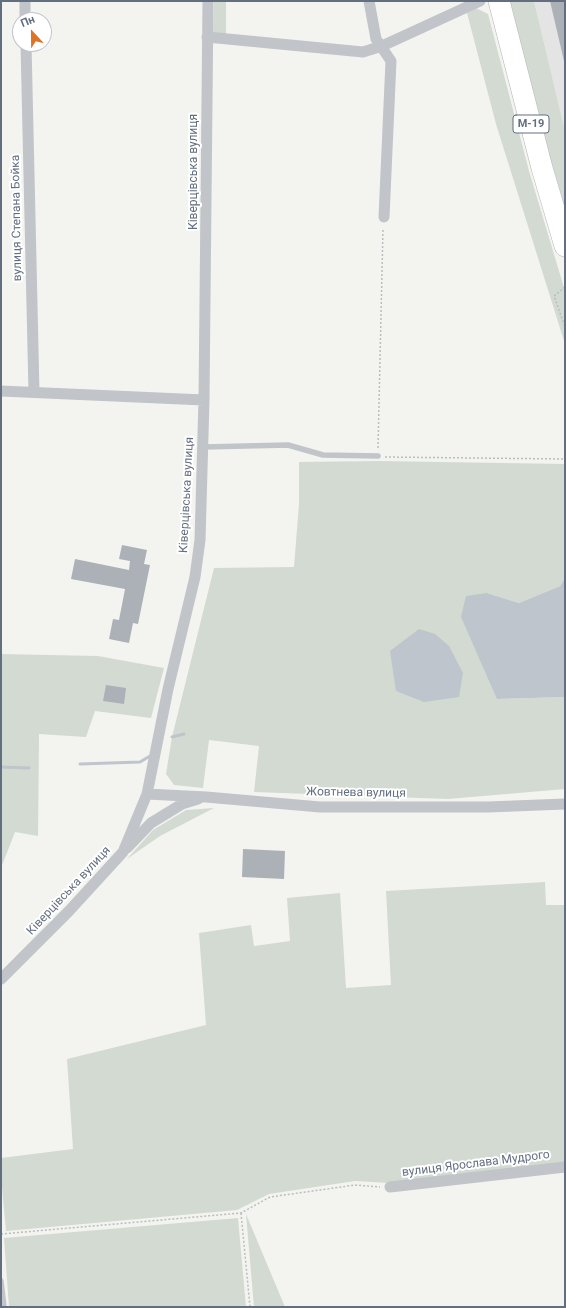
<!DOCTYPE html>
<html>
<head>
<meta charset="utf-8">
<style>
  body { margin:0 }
  #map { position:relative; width:566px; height:1308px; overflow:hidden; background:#f3f4ef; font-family:Roboto,sans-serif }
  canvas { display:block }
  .frame { position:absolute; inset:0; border:2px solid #636e80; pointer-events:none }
  .north { position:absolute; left:12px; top:12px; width:40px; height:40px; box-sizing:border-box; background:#fff; border:1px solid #c1c5cc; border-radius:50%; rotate:338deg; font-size:11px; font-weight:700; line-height:16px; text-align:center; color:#636e80 }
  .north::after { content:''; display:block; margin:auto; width:14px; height:18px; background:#dd7327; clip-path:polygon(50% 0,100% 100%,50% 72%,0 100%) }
</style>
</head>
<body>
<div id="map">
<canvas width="566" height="1308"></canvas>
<div class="frame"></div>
<div class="north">Пн</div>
</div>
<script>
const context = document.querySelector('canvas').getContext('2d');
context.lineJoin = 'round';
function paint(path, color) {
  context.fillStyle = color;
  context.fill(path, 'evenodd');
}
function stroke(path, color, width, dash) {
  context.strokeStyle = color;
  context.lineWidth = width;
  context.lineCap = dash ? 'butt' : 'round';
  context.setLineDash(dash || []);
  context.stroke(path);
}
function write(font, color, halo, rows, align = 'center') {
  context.font = font + ' Roboto,sans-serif';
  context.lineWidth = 4;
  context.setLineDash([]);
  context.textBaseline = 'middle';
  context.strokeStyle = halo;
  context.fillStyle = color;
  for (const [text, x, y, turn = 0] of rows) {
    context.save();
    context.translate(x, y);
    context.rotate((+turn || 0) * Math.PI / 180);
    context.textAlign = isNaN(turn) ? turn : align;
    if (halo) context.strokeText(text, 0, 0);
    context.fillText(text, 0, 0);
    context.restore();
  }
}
paint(new Path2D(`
  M534,1H565V131Z`), '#e3e4e3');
paint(new Path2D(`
  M214,1H226V34L213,33Z
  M510,1H534L565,131V208L552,165Z
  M476,8L488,14L529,171L565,291V344L496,124L467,13Z
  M378,461L565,464V578L560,586L519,603L487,593L497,699L565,697V789L448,799L254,792L259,746L209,740L203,788L174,785L166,774L172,737L214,568L294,567L299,504V462Z
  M1,654L98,656L164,668L151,718L95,711L86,737L39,734L38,836L15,832L1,868Z
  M214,808L160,836L127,859L153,830L186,810Z
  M545,882L546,905H565V1164L389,1183L355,1181L269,1194L237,1210L6,1231L1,1176V1158L73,1149L67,1059L206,1025L199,933L251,925L254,946L290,941L287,898L340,893L346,988L391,985L386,891Z
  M246,1214L285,1307H254Z
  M238,1218L246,1307H9L4,1238Z`), '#d3dad1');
paint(new Path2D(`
  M565,578V697L497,699L461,617L466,596L487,593L519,603L560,586Z
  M419,629L435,634L449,646L463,673L459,697L424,702L396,691L390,651Z`), '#bec5cc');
stroke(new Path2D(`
  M172,737L184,734
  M80,764L140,762L150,756
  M1,767L29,768`), '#bec5cc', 3);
paint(new Path2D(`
  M550,1H565V61H564Z
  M122,545L147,550L144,564L150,565L138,624L133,623L129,643L109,639L113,619L119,620L125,589L71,579L75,559L129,570L130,561L119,559Z
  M106,685L126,688L124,704L103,701Z
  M243,849L285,851L284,879L242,877Z`), '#acb1b7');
const highway = new Path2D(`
  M499,1L542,168L565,246`);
stroke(highway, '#b4b6ba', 22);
stroke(new Path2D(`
  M565,287L554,296L565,327
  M378,448L383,228
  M385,457L565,459
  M241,1213L250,1307
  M1,1234L241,1213L270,1197L355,1185L380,1187`), '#bbbcbf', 1.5, [2, 2]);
stroke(new Path2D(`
  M203,447L288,445L323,455L378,456
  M1,1281L4,1307`), '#c1c4c8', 5.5);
stroke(new Path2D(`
  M25,1V20
  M369,1L376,39L391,61L384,217
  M207,37L363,52L382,46L480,1
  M26,44L34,392
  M1,391L204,400
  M147,794L206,797L320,807H488L565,804
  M127,848L151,823L182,804L198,799
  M1,979L69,911L123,852L147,794L168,689L195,577L200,540L204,400L208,1
  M390,1187L565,1167`), '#c1c4c8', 11);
stroke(highway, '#fff', 21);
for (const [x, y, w] of [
  [531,124,36]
]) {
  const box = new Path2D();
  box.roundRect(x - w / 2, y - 9, w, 18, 3);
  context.fillStyle = '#fff';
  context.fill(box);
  stroke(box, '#636e80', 1);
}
write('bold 11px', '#636e80', null, [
  ["М-19",531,124]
]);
write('12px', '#636e80', '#fff', [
  ["Ківерцівська вулиця",194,172,-90],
  ["вулиця Степана Бойка",17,218,-91],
  ["Ківерцівська вулиця",187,495,-87],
  ["Жовтнева вулиця",356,793,1],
  ["Ківерцівська вулиця",69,891,-47],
  ["вулиця Ярослава Мудрого",476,1164,-7]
]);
</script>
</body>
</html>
